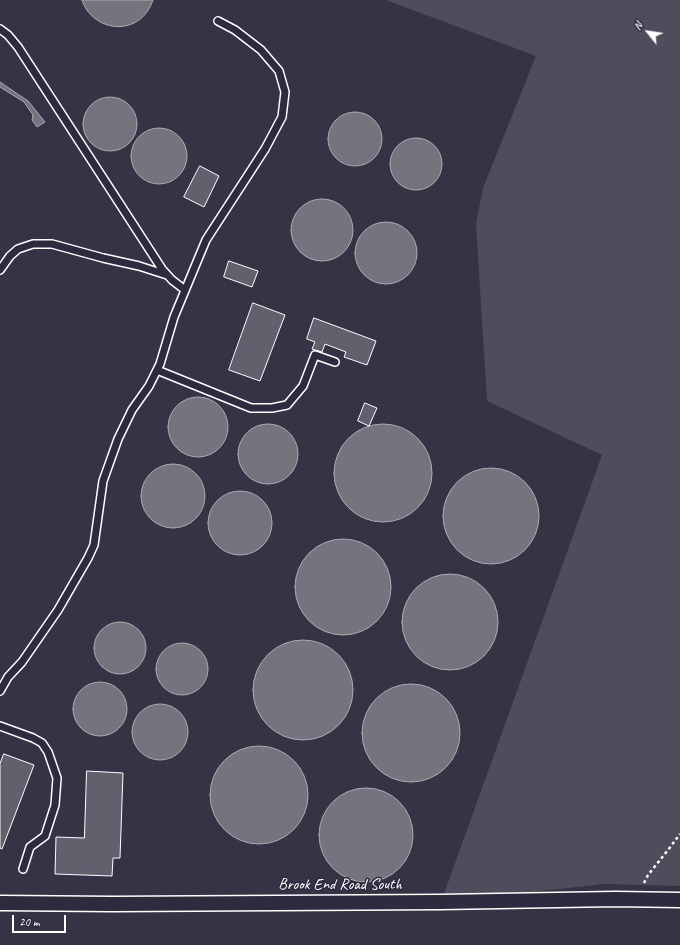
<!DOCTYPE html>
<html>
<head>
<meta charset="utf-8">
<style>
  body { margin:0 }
  #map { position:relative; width:680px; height:945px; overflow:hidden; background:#373345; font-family:Caveat,sans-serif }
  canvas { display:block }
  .north { position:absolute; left:628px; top:12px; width:40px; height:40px; -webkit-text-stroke:3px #2f2a3d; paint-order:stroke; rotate:300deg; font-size:11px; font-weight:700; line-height:16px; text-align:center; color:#fff }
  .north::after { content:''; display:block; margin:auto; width:14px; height:18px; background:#fff; clip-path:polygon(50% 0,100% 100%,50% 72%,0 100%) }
  .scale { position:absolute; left:12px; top:915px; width:54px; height:18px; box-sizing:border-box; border:2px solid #fff; border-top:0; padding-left:5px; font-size:12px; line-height:14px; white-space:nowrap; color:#fff; -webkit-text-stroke:3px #2f2a3d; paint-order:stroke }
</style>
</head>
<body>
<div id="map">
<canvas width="680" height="945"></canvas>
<div class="north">N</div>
<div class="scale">20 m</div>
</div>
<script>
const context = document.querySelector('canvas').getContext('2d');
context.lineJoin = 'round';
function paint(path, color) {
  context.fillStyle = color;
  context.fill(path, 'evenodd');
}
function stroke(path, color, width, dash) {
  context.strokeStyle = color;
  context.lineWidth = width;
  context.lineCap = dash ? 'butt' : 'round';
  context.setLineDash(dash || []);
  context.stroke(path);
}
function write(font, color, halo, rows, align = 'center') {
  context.font = font + ' Caveat,sans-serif';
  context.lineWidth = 3;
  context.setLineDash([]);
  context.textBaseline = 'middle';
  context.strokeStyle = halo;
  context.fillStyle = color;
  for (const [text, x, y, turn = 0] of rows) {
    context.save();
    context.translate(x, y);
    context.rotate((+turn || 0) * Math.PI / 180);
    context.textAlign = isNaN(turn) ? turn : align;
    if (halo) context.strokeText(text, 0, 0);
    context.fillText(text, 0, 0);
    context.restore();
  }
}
paint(new Path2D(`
  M386,0H680V886L604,884L441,902L602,455L487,401L476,224L483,188L536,56Z`), '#514c5c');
const water = new Path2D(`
  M82,0H153C150,8 146,15 139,20C118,35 89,23 82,0Z
  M0,82L28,101L45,122L37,127L32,120L33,115L24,102L0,87Z
  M83 124a27 27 0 1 1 54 0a27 27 0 1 1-54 0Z
  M328 139a27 27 0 1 1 54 0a27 27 0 1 1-54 0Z
  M131 156a28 28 0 1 1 56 0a28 28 0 1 1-56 0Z
  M390 164a26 26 0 1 1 52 0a26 26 0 1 1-52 0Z
  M291 230a31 31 0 1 1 62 0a31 31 0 1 1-62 0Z
  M355 253a31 31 0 1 1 62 0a31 31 0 1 1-62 0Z
  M168 427a30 30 0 1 1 60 0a30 30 0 1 1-60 0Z
  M238 454a30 30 0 1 1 60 0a30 30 0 1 1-60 0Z
  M334 473a49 49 0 1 1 98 0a49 49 0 1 1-98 0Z
  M141 496a32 32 0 1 1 64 0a32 32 0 1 1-64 0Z
  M443 516a48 48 0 1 1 96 0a48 48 0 1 1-96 0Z
  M208 523a32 32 0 1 1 64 0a32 32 0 1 1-64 0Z
  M295 587a48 48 0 1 1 96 0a48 48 0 1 1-96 0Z
  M402 622a48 48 0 1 1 96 0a48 48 0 1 1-96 0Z
  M94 648a26 26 0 1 1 52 0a26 26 0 1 1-52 0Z
  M253 690a50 50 0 1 1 100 0a50 50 0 1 1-100 0Z
  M156 669a26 26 0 1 1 52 0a26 26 0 1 1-52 0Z
  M73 709a27 27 0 1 1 54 0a27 27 0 1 1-54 0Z
  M362 733a49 49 0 1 1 98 0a49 49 0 1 1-98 0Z
  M132 732a28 28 0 1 1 56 0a28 28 0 1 1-56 0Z
  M210 795a49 49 0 1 1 98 0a49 49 0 1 1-98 0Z
  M319 835a47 47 0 1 1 94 0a47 47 0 1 1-94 0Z`);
paint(water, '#76737f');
stroke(water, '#adabb2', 1);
const building = new Path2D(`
  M200,166L219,176L204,207L184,197Z
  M229,261L258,271L252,287L224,277Z
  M253,303L285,315L260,381L229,370Z
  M314,318L376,341L367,365L344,357L346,352L325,344L322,352L312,349L315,342L307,339Z
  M365,403L377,408L369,426L358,421Z
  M4,754L34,765L2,849L0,848V764Z
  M87,771L123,773L120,858H113L112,876L55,874L56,837L84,838Z`);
paint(building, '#635f6d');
stroke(building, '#fff', 1);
const service = new Path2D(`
  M0,29L8,35L18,47L162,269L172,280L185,290
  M0,270L10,256L18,249L33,244H52L103,258L139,266L167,275
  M157,370L251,408H272L287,405L303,386L315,355L335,362
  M0,691L8,677L22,662L58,610L88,558L94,545L103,481L118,439L132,410L149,386L160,364L174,317L206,240L265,149L282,117L285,92L279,71L261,50L235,30L218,21
  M0,726L33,738L42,743L48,752L57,778L55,805L45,836L30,847L23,869`);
const minor = new Path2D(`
  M0,903L113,904L441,902L615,899L680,900`);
stroke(service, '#fff', 10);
stroke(minor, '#fff', 17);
stroke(new Path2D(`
  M644,883L648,875L668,850L680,834`), '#fff', 2.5, [3, 3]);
stroke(service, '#2f2a3d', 7);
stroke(minor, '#2f2a3d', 14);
write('16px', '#fff', '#2f2a3d', [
  ["Brook End Road South",340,885]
]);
</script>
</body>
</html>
